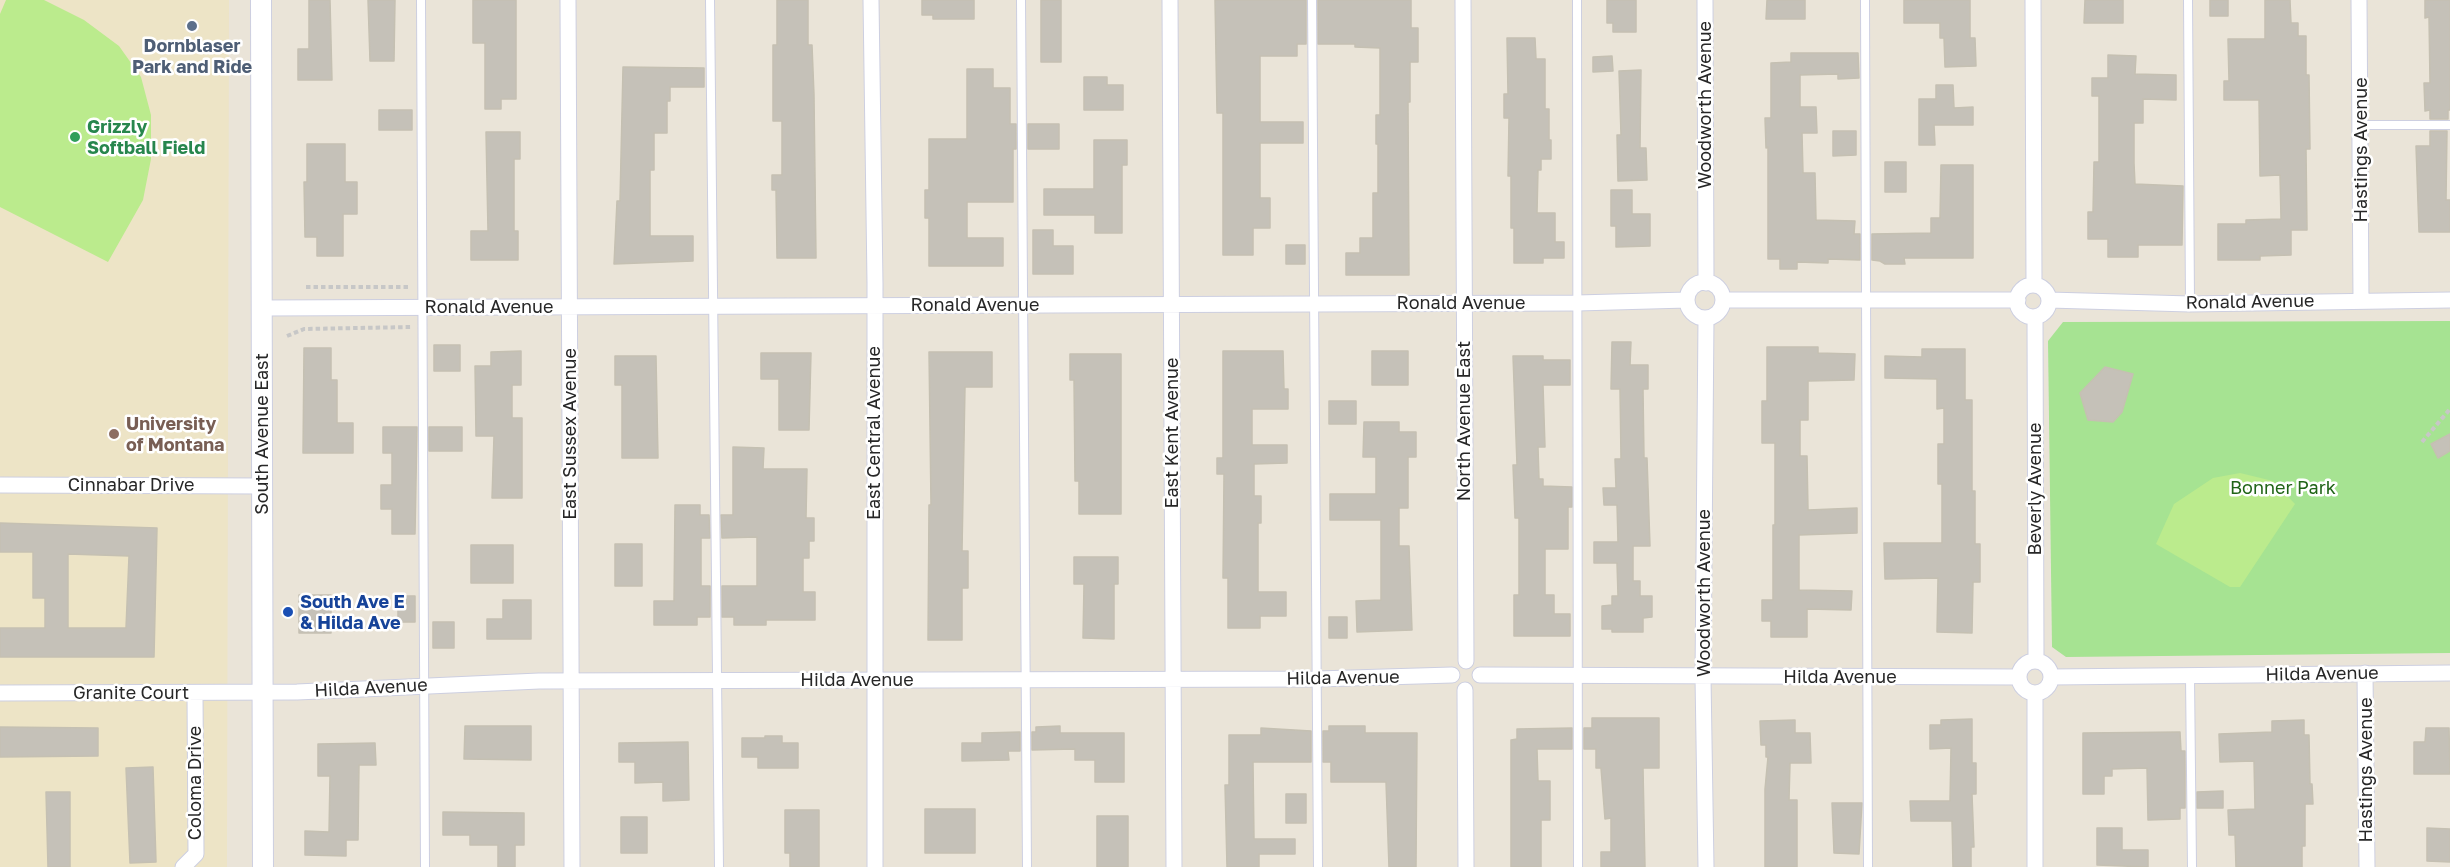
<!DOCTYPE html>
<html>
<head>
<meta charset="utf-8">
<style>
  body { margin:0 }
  canvas { display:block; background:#eae4d8 }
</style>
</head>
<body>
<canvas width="2450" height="867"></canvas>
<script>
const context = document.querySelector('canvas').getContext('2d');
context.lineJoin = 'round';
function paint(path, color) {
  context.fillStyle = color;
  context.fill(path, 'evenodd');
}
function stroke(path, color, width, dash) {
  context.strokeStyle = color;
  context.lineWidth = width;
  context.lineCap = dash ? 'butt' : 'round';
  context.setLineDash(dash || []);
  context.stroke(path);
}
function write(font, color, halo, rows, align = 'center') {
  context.font = font + ' "Golos Text",sans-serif';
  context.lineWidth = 5;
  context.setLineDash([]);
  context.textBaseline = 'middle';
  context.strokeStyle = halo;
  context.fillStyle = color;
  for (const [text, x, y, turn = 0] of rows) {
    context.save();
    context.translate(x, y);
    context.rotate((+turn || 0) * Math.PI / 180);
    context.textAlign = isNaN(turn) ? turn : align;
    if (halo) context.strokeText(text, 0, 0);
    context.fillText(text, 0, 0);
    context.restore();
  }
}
paint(new Path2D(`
  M0,0H229L227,867H0Z`), '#ede4c6');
paint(new Path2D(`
  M2450,321V653L2066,657L2052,647L2048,341L2063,322Z`), '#a6e392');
paint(new Path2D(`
  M6,0H44L84,20L119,46L141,77L151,115V159L143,200L108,262L0,207V14Z
  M2240,473L2273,481L2295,504L2240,587H2230L2156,544L2174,504L2213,478Z`), '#bbeb8d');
const building = new Path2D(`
  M309,0H330L332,80H298V49H309Z
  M368,0H395L394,61H370Z
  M473,0H516V99H501V109H485V43H473Z
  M777,0H808V45H812L814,95L816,258H777L776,190H772V175H782V121H773V45H777Z
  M922,0H974V19H933V15H922Z
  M1041,0H1061V62H1041Z
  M1215,0H1306V44H1297V56H1260V122H1303V143H1260V198H1270V228H1253V255H1223V113H1217Z
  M1318,0H1411V28H1418V62H1410V102H1408L1409,275H1346V253H1360V238H1373V193H1378V144H1376V115H1380V48L1355,47V44H1318Z
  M1607,0H1636V32H1613V23H1607Z
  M1767,0H1805V19H1766Z
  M1904,0H1970V38H1975L1976,66L1945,67L1944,38H1940V23H1904Z
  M2085,0H2123V23H2084Z
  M2210,0H2228V16H2210Z
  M2265,0H2290L2291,23H2298V36H2306V75H2309L2310,149H2306L2307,230H2291V255L2260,256V260H2218V224H2246V220L2281,219L2280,175L2260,176L2259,100H2224V81H2229L2228,39H2265Z
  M2425,0H2450V110H2448V119H2430V110L2425,111L2424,83H2430L2429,17L2425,18Z
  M1507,38H1535L1536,59H1545V109H1549V140H1551V159H1541V170H1538L1537,213H1555V242H1564V258H1543V263H1514V228H1511V176H1508L1509,118H1504V94H1508Z
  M1791,53H1858L1859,78L1838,79V74L1800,75V107H1816L1817,133H1802L1803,173H1815L1816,220L1855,221L1854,234H1860V260L1828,259V263L1797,262V269H1780V259H1768V147L1766,148L1765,118H1771V63L1791,62Z
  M2108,55L2136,56L2135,74L2176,75V100L2143,99V123H2134V163L2135,184L2183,186L2182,245H2138V257H2108V239H2088V212H2093L2094,162H2099V96H2092V78H2108Z
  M1612,56L1613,71L1593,72V57Z
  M623,67L704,68V87H670V101H667V133H654V170H650V236H693V261L614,264L617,201H620Z
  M967,69H993V88H1010V124H1016V149H1013V202H967V238H1003V266H929V218H925V190H929V139H967Z
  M1641,70L1640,148H1646L1647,180L1618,181L1617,135H1621L1619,71Z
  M1084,77H1107V85H1123V110H1084Z
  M1936,85H1953L1954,108L1973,107V125H1934L1935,145H1919V99H1936Z
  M379,110H412V130H379Z
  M1028,124H1059V149H1028Z
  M1833,131H1856V155L1833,156Z
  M2430,131H2447L2446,200H2450V232H2419L2416,146H2430Z
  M486,132H520V159H514V231H518V260H471V231H488Z
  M1094,140H1127V165H1122V233H1095V215H1044V189H1094Z
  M307,144H345V182H357V214H343V256H317V237H305L304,182H307Z
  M1885,162H1906V192H1885Z
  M1941,165H1973V258H1904L1905,264H1885L1880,261L1872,260V234L1931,233V218H1940Z
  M1611,190H1632V214H1650V246L1616,247V226H1611Z
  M1033,230H1053V246H1073V274H1033Z
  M1286,245H1305V264H1286Z
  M1612,342H1631L1630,365H1648V389H1643L1644,458H1647L1650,546H1633V581H1640V596H1652V617L1643,618V632H1612V629H1602V606L1612,605V596H1618L1617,563H1594V542H1618L1617,505H1604L1603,488H1616L1615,459H1621L1620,389H1611Z
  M434,345H460V371H434Z
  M1767,347H1818V353L1855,354L1854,380L1808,381V420H1800V456H1807L1808,510L1857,508V533L1799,535V590L1852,591L1851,610L1807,609V637H1771V621H1762V600H1773V525H1775V443H1762V401H1767Z
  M304,348H331V380H337V423H353V453H303Z
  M1922,349H1965V400H1972V491H1975V544H1980V582H1973L1972,633L1937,632L1938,578L1885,579L1884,543H1942V484H1938V444H1944V408L1937,409V379L1885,378V356L1922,357Z
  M521,351V385H512V418H522V498H492L494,436H476L475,366H491V352Z
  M1223,351H1283L1284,389H1288V409H1252V445H1287V463L1254,464V496H1261V523H1258V592H1286V616H1260V628H1228V578H1223L1224,474H1217V458H1223Z
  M1372,351H1408V385H1372Z
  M929,352H992V387H965L962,551H968V588H962V640H928L929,505H931Z
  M761,353H811L809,430H779V379H761Z
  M1070,354H1121V514H1079V481H1075L1074,380H1070Z
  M615,356H656L658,458H622V385H615Z
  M1513,356H1543V360H1570V385H1543L1545,447H1538L1539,479H1543V486L1572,487V507H1568V549H1545V595H1554V614H1570V636H1514V595H1519V518H1515L1513,465H1517Z
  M2105,367L2133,374L2122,412L2113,422L2088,420L2080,393Z
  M1329,401H1356V424H1329Z
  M1364,422H1399V432H1416V457H1408V508H1399V546H1409L1412,630L1357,632L1356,601L1381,600V520H1330V494H1376V457H1363Z
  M383,427H417L415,534H392V509H381V485H392V453H383Z
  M429,427H462V451H429Z
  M2450,434V451L2438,458L2431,444Z
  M733,447L764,448L763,469H807L806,518H814V541H809V558H803V592H815V620H766V625H734V617H722V586H757V537L722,538L721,515H733Z
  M675,505H700V515H709L710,538H701V586H710V617H697V625H654V601H674Z
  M0,523L157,528L154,657H0V628H45V598H33V552H0ZM68,554L129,556L126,628H68Z
  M615,544H642V586H615Z
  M471,545H513V583H471Z
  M1074,557H1118V584H1114V639L1083,638L1084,584H1074Z
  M299,595H331V633H299Z
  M398,596H415V622H398Z
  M503,600H531V639H487V619H503Z
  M1329,617H1347V638H1329Z
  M433,622H454V648H433Z
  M1592,718H1659V768H1643L1645,867H1601V852H1611V818L1605,819L1601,768H1596V749H1584V728H1592Z
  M1972,719V763H1976V794H1972L1974,847H1971V867H1953L1952,821H1911L1910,801H1950L1951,748L1930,749V725H1941V720Z
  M1795,720V733H1810L1811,763H1790L1789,800H1797V867H1765V789L1768,757H1766V745H1761L1760,721Z
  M2304,720V735H2309L2310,784H2312L2313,804H2305V846H2302V867H2236L2235,835H2229L2228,810L2255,809L2254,761L2220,762L2219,734L2272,732V721Z
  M465,726H531V760L464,759Z
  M1060,726V733H1124V782H1095V760H1075V749L1032,750V732H1036V727Z
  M1329,726H1365V733H1417L1416,867H1389L1386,782H1331V762H1323V731H1329Z
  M0,727L98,728V756L0,757Z
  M1261,728L1311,731V762H1253L1254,839H1295V854H1259V867H1227L1225,785H1229V735H1261Z
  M1572,728V749H1537L1538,781H1550V820H1541V867H1511V740L1517,739V729Z
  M2426,728H2449L2450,774H2414V742H2425Z
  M1020,732V751H1008L1009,760L962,761V743H982V733Z
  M2180,732L2181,751H2185V808H2180V819L2148,820L2147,768L2112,769V776H2104V794H2083V733Z
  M765,736H782V743H798V768H758V757H742V738H765Z
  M688,742L689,800L663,801V782L635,783V762H619V743Z
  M375,743L376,765H359L358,840H346V856L305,855V831L329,832L330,776H318V744Z
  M153,767L156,862L130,863L126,768Z
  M2223,791V808H2197V792Z
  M46,792H70V867H48Z
  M1286,794H1306V823H1286Z
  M1832,803H1862L1859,854L1834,853Z
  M925,809H975V853H925Z
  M785,810H819V867H790V853H785Z
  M443,812L524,813V845H515V867H498V845H470V835H443Z
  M1097,816H1128V867H1097Z
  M621,817H647V853H621Z
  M2097,828H2122V850H2148V867L2097,865Z
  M2427,828L2450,829V862L2427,861Z`);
paint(building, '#c5c1b8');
stroke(building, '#c5c0b2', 1.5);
const service = new Path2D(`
  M421,0L425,867
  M710,0L719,867
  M1021,0L1027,867
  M1312,0L1318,867
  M1577,0L1578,867
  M1865,0L1868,867
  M2188,0L2190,304
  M2362,125H2450
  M2190,676L2192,867`);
const minor = new Path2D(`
  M568,0L572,867
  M871,0L875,283V867
  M1170,0L1174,867
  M1463,0L1466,661
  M1705,0L1706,283
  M2033,0L2034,285
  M2359,0L2361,301
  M1687 300a18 18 0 1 1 36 0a18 18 0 1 1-36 0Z
  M2017 301a16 16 0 1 1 32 0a16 16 0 1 1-32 0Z
  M1723,300H2018
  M2049,300L2190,304L2450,300
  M262,308L1577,303L1687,300
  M2035,317L2036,661
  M0,485L262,486
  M2019 677a16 16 0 1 1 32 0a16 16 0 1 1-32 0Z
  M2365,673L2367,867
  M1480,675L2019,677
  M2051,677L2450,673
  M1465,690L1466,867
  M0,693L297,692L539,681L1317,679L1452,675
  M2035,693V867
  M183,867L196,854L195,693
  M1706,867L1703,677L1706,318`);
const tertiary = new Path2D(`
  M261,0L263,867`);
stroke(service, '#cdcfe1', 10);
stroke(minor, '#cdcfe1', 17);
stroke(tertiary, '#cdcfe1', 22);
stroke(new Path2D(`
  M306,287H409
  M287,336L304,329L411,327
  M2422,442L2450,409`), '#c7c7c7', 4, [4.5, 3]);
stroke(service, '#fff', 8);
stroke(minor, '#fff', 15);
stroke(tertiary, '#fff', 20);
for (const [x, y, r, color] of [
  [192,26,6,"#5c6f8a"],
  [75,137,6,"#2e9e5b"],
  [114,434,6,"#8d6e63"],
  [288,612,6,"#1a4fb4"]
]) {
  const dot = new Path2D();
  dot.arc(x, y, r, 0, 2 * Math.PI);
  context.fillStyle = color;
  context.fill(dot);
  stroke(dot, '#fff', 2);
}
write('bold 18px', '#4e5e75', '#fff', [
  ["Dornblaser",192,46],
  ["Park and Ride",192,67]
]);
write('18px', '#272727', '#fff', [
  ["Woodworth Avenue",1705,105,-90],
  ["Hastings Avenue",2361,150,-90],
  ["Ronald Avenue",2250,302,-1],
  ["Ronald Avenue",1461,303],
  ["Ronald Avenue",975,305],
  ["Ronald Avenue",489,307],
  ["North Avenue East",1464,421,-90],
  ["East Central Avenue",874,433,-90],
  ["East Kent Avenue",1172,433,-90],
  ["South Avenue East",262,434,-90],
  ["East Sussex Avenue",570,434,-90],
  ["Cinnabar Drive",131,485],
  ["Beverly Avenue",2035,489,-90],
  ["Woodworth Avenue",1704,593,-90],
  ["Hilda Avenue",2322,674,-1],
  ["Hilda Avenue",1840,677],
  ["Hilda Avenue",1343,678,-1],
  ["Hilda Avenue",857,680],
  ["Hilda Avenue",371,688,-3],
  ["Granite Court",131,693],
  ["Hastings Avenue",2366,770,-90],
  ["Coloma Drive",195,783,-90]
]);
write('bold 18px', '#27864d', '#fff', [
  ["Grizzly",87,127],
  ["Softball Field",87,148]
], 'left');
write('bold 18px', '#785e54', '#fff', [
  ["University",126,424],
  ["of Montana",126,445]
], 'left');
write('18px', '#206417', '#fff', [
  ["Bonner Park",2283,488]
]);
write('bold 18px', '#164399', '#fff', [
  ["South Ave E",300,602],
  ["& Hilda Ave",300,623]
], 'left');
</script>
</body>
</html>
